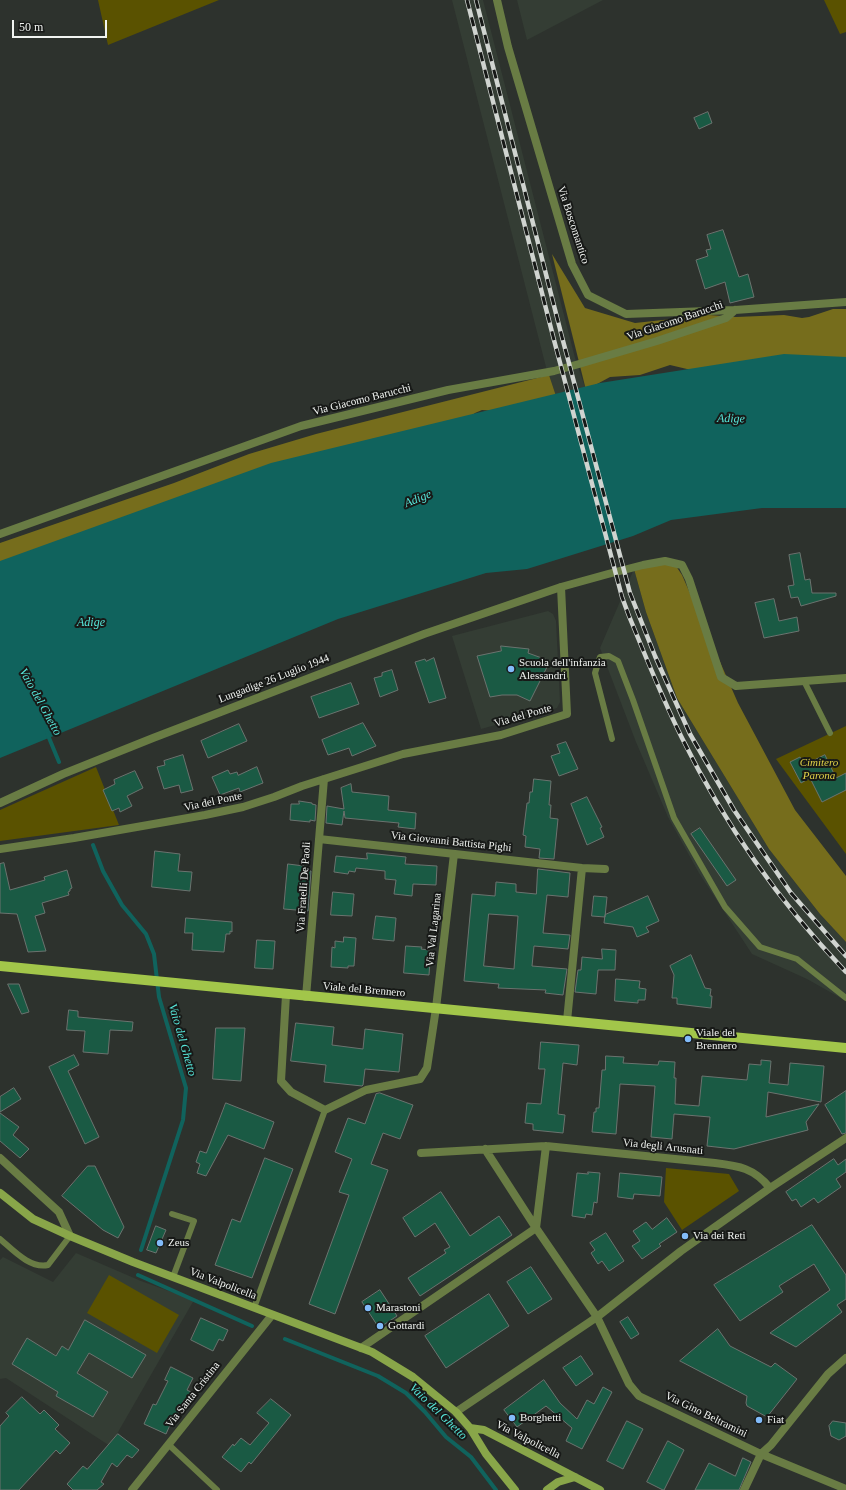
<!DOCTYPE html>
<html>
<head>
<meta charset="utf-8">
<style>
  body { margin:0 }
  #map { position:relative; width:846px; height:1490px; overflow:hidden; background:#2d322d; font-family:Georgia,serif }
  canvas { display:block }
  .scale { position:absolute; left:12px; top:20px; width:95px; height:18px; box-sizing:border-box; border:2px solid #f1f4f1; border-top:0; padding-left:5px; font-size:12px; line-height:14px; white-space:nowrap; color:#f1f4f1; -webkit-text-stroke:3px #171917; paint-order:stroke }
</style>
</head>
<body>
<div id="map">
<canvas width="846" height="1490"></canvas>
<div class="scale">50 m</div>
</div>
<script>
const context = document.querySelector('canvas').getContext('2d');
context.lineJoin = 'round';
function paint(path, color) {
  context.fillStyle = color;
  context.fill(path, 'evenodd');
}
function stroke(path, color, width, dash) {
  context.strokeStyle = color;
  context.lineWidth = width;
  context.lineCap = dash ? 'butt' : 'round';
  context.setLineDash(dash || []);
  context.stroke(path);
}
function write(font, color, halo, rows, align = 'center') {
  context.font = font + ' Georgia,serif';
  context.lineWidth = 4;
  context.setLineDash([]);
  context.textBaseline = 'middle';
  context.strokeStyle = halo;
  context.fillStyle = color;
  for (const [text, x, y, turn = 0] of rows) {
    context.save();
    context.translate(x, y);
    context.rotate((+turn || 0) * Math.PI / 180);
    context.textAlign = isNaN(turn) ? turn : align;
    if (halo) context.strokeText(text, 0, 0);
    context.fillText(text, 0, 0);
    context.restore();
  }
}
paint(new Path2D(`
  M452,0H483L575,358L586,390L557,399L546,367Z
  M517,0H603L527,40Z
  M634,569L646,612L677,698L769,849L820,914L846,942V1001L807,979L752,954L699,873L668,817L636,742L600,648Z
  M548,611L553,614L556,621L560,702L557,708L481,729L452,636Z
  M76,1253L141,1281L194,1300L110,1446L6,1378L0,1379V1260L3,1257L53,1282Z`), '#343d34');
paint(new Path2D(`
  M98,0H219L108,45Z
  M824,0H846V32L840,34Z
  M846,726V854L776,759Z
  M96,767L119,825L0,841V810Z
  M666,1168L729,1174L739,1191L682,1230L664,1202Z
  M109,1275L179,1315L157,1353L87,1313Z`), '#5a5200');
paint(new Path2D(`
  M552,254L585,308L635,323L709,315L736,317L784,315L802,318L809,317L833,309H846V359L718,373L687,369L670,365L640,375L610,377L586,390Z
  M549,375L557,399L496,411L482,410L475,413L469,418L0,575V543L174,483L249,454L316,434Z
  M672,560L682,575L738,703L795,810L846,876V942L820,914L769,849L677,698L646,612L634,569Z`), '#766d1c');
paint(new Path2D(`
  M784,354L846,357V508H762L671,520L633,536L527,569L486,573L338,619L0,758V561L271,463L600,383Z`), '#10635d');
stroke(new Path2D(`
  M47,733L59,762
  M93,845L103,871L122,905L146,934L154,954L159,997L186,1088L183,1120L141,1250
  M138,1275L252,1326
  M285,1339L378,1376L406,1393L425,1412L446,1437L471,1457L496,1490`), '#10635d', 4);
const building = new Path2D(`
  M708,112L712,123L699,129L694,118Z
  M723,230L739,277L748,274L754,297L730,303L725,282L705,289L696,260L708,256L706,250L711,249L707,235Z
  M800,553L805,580L810,579L812,593H836V596L801,606L798,597L791,598L788,586L794,585L789,555Z
  M774,599L779,621L797,617L799,631L764,638L755,603Z
  M501,646L529,649L528,653L550,661L530,701L517,695H502L490,697L477,656L501,651Z
  M434,658L446,698L429,703L415,662L425,659L426,661Z
  M392,670L398,690L380,697L374,678L382,676V673Z
  M351,683L359,704L319,718L311,697Z
  M363,723L376,746L352,756L349,748L328,755L322,740Z
  M239,724L247,741L208,758L201,741Z
  M566,742L578,769L559,776L551,756L560,753L557,745Z
  M183,755L193,790L181,793L179,785L164,789L157,767L165,765L164,761Z
  M825,755L836,778L846,773V790L822,802L810,778L801,783L790,762L800,757L804,765Z
  M257,767L263,783L240,792L239,788L220,795L212,777L228,770L230,774L237,772L238,775Z
  M135,771L143,788L127,796L132,806L120,812L119,808L112,811L103,790L115,784L114,780Z
  M534,779L551,781L549,805H551L550,818L558,819L554,859L539,858L540,849L525,847L526,836L523,835L527,803H529L530,792H532Z
  M351,784L352,792L389,796L388,810L416,813L415,829L398,827L399,823L345,818L344,811L342,825L326,823L327,806L344,809L341,788Z
  M587,797L602,827L600,828L604,837L587,845L571,804Z
  M299,801L312,803V804L316,805L315,821L310,820V822L290,820L291,804H299Z
  M700,828L736,880L727,886L691,834Z
  M155,851L180,854L178,871L192,872L190,891L152,887Z
  M367,853L406,857L405,864L437,866L436,885L413,884L412,896L394,894L396,880L385,879V871L356,868L355,872L349,871L348,874L334,872L336,856L367,859Z
  M4,863L10,890L45,880L44,877L67,870L72,888L70,889V891L68,892L69,895L42,903L45,913L35,916L46,951L28,952L17,914L0,913V864Z
  M288,864L304,866V871H311L308,911L284,909Z
  M538,869L570,873L568,897L547,895L543,933L570,935L568,949L534,946L532,966L567,969L563,995L545,993L546,990L498,988L499,984L464,981L472,894L495,896L496,882L516,884V892L536,894ZM489,914L518,916L514,969L484,966Z
  M333,892L354,894L352,916L331,915Z
  M594,896L607,897L605,917L592,916Z
  M648,896L659,921L646,927L649,932L637,937L633,927L604,923L605,915Z
  M376,916L396,918L394,941L373,939Z
  M186,918L232,922V932L230,931V934H226L224,952L192,950L193,933H185Z
  M344,937L356,938L354,966H348V968L331,967L332,947L335,948V941L343,942Z
  M257,940L275,941L273,969L255,968Z
  M406,946L422,947L421,949L429,950L428,961H430L429,975L404,973Z
  M602,949L616,950L615,970H598L596,994L575,992L578,970H581L582,957L602,959Z
  M691,955L705,988L711,989L710,996H712L711,1008L677,1004V998H672L674,975L670,966Z
  M616,979L640,981L639,988L646,989L645,1000H638V1003L615,1001Z
  M8,984H19L29,1012L22,1014Z
  M69,1010L78,1011V1017L133,1022L132,1031L110,1030L108,1054L83,1052L85,1031L67,1030Z
  M296,1023L334,1027L332,1045L363,1049L365,1029L403,1034L399,1072L365,1069L363,1085L362,1086L324,1082L326,1065L291,1061Z
  M216,1028H245L241,1081L213,1079Z
  M541,1042L579,1045L577,1065L563,1063L558,1114L565,1115L563,1133L533,1130V1124L525,1123L527,1103L541,1104L545,1069H539Z
  M74,1055L79,1065L68,1071L99,1137L85,1144L49,1067Z
  M606,1056L624,1057L623,1063L658,1065L659,1061L675,1062L674,1078H676L675,1104L699,1106L702,1076L747,1080L749,1064L761,1065V1060L771,1061L769,1083L788,1085L790,1063L824,1066L821,1102L768,1092L766,1117L819,1104L806,1122L808,1130L734,1149L707,1146L710,1117L674,1114L672,1139L651,1137L655,1086L620,1084L616,1134L592,1132L594,1112H596V1108H599L602,1070H605Z
  M14,1088L21,1099L0,1112V1097Z
  M846,1091V1133L842,1134L825,1105Z
  M380,1093L413,1105L400,1139L383,1133L371,1164L388,1170L335,1314L309,1304L349,1195L339,1192L352,1159L335,1152L348,1118L365,1124L376,1094Z
  M226,1103L274,1122L264,1149L228,1135L206,1176L197,1173L200,1164L196,1162L200,1151L206,1153Z
  M0,1113L19,1127L13,1135L29,1149L20,1158L0,1141Z
  M265,1158L293,1169L252,1278L215,1265L232,1219L240,1222Z
  M834,1159L838,1165L846,1159V1172L836,1179L841,1187L818,1203L814,1198L801,1207L796,1199L792,1201L786,1192Z
  M88,1166H95L124,1227L118,1238L103,1230L62,1196Z
  M588,1172L600,1173L597,1203L594,1202L592,1215L586,1214L585,1218L572,1216L577,1173L588,1174Z
  M620,1173L662,1177L660,1196L634,1194L633,1199L618,1197Z
  M441,1192L470,1236L499,1216L512,1235L420,1296L408,1278L446,1253L444,1250L450,1247L435,1223L415,1237L403,1218Z
  M667,1218L677,1232L659,1244L661,1246L642,1259L632,1246L640,1241L633,1231L646,1222L652,1229Z
  M812,1225L846,1275V1299L837,1305L842,1312L796,1347L770,1333L830,1290L814,1264L779,1286L783,1292L740,1321L714,1285Z
  M156,1226L166,1230L156,1253L147,1250Z
  M606,1233L624,1261L609,1271L602,1261L598,1264L591,1253L595,1250L590,1243Z
  M531,1267L552,1299L528,1314L507,1282Z
  M380,1290L397,1316L379,1328L362,1302Z
  M489,1294L509,1326L446,1368L425,1336Z
  M628,1317L639,1334L631,1339L620,1322Z
  M201,1318L228,1330L223,1341L219,1339L213,1351L191,1340Z
  M85,1320L146,1355L132,1378L89,1353L77,1373L108,1392L93,1417L56,1396L58,1392L12,1364L27,1338L56,1356L62,1346L68,1350Z
  M718,1329L730,1346L771,1367L775,1363L797,1379L767,1417L747,1406L746,1403L747,1396L680,1361Z
  M581,1356L593,1374L576,1386L563,1368Z
  M171,1367L193,1378L187,1390L191,1392L187,1401L184,1400L172,1426L170,1425L166,1434L144,1424L153,1404L156,1405L168,1381L165,1380Z
  M544,1380L560,1403L577,1419L587,1400L594,1404L603,1387L612,1392L582,1449L566,1441L572,1428L546,1406L517,1427L504,1410Z
  M22,1397L40,1414L44,1410L59,1425L55,1429L70,1443L60,1454L56,1450L19,1490H0V1426L9,1416L6,1413Z
  M271,1399L291,1415L251,1464L249,1462L241,1472L222,1457L233,1444L234,1446L241,1438L250,1445L269,1423L257,1413Z
  M627,1421L643,1429L623,1469L607,1461Z
  M833,1421L846,1423V1436L839,1440L831,1436L829,1426Z
  M118,1434L139,1450L132,1458L127,1455L117,1467L112,1463L101,1482L104,1484L97,1490H73L67,1484L83,1466L87,1469Z
  M668,1441L684,1450L664,1490H663L647,1482Z
  M743,1458L751,1462L739,1490H695L709,1463L735,1476Z`);
paint(building, '#1a5a44');
stroke(building, '#6b736f', 1);
stroke(new Path2D(`
  M804,681L830,733
  M612,739L595,673L600,657L609,656L618,661L633,700L674,818L725,907L760,947L797,959L846,998
  M172,1214L194,1221L173,1277
  M0,1239C13,1250 30,1269 48,1265L70,1236
  M254,1308L325,1110
  M168,1444L217,1490`), '#697c44', 6);
stroke(new Path2D(`
  M497,0L508,47L572,264L588,295L626,314L735,310L846,302
  M0,534L301,426L448,390L554,371L579,364L657,341L726,318L735,310
  M0,803L63,774L153,738L424,634L561,587L608,574L643,565L665,561L682,565L689,579L721,677L736,686L846,678
  M319,839L582,868L605,869
  M0,849L74,838L205,815L243,807L274,797L302,786L403,754L501,735L567,714L561,587
  M286,995L281,1081L291,1092L325,1110L366,1090L420,1079L427,1068L436,1008L454,854
  M306,997L324,779
  M567,1021L582,868
  M546,1146L536,1228L597,1317L629,1384L639,1396L761,1454L846,1489
  M421,1153L546,1146L715,1163C739,1166 754,1168 770,1188
  M0,1158L59,1212L70,1236
  M361,1348L536,1228L485,1149
  M456,1412L597,1317L681,1251L770,1188L846,1138
  M132,1490L272,1315
  M744,1490L761,1454L771,1445L828,1374L846,1358`), '#697c44', 8);
stroke(new Path2D(`
  M0,1193L33,1219L70,1236L133,1262L372,1352L413,1377L456,1412L470,1428L486,1454L515,1490
  M470,1428L484,1430L600,1490
  M547,1490L558,1482L575,1477`), '#89a649', 8);
stroke(new Path2D(`
  M0,966L846,1048`), '#a2c64a', 10);
const rail = new Path2D(`
  M467,0L554,340L622,597L629,616C646,657 662,698 682,738C724,823 780,903 846,972
  M476,0L562,337L630,593L655,656L690,734L734,810L791,893L846,956`);
stroke(rail, '#d0d4d0', 4.5);
stroke(rail, '#171917', 3, [9]);
for (const [x, y, r, color] of [
  [511,669,4,"#82bcfa"],
  [688,1039,4,"#82bcfa"],
  [685,1236,4,"#82bcfa"],
  [160,1243,4,"#82bcfa"],
  [368,1308,4,"#82bcfa"],
  [380,1326,4,"#82bcfa"],
  [512,1418,4,"#82bcfa"],
  [759,1420,4,"#82bcfa"]
]) {
  const dot = new Path2D();
  dot.arc(x, y, r, 0, 2 * Math.PI);
  context.fillStyle = color;
  context.fill(dot);
  stroke(dot, '#171917', 1.5);
}
write('11px', '#f1f4f1', '#171917', [
  ["Via Boscomantico",573,225,72],
  ["Via Giacomo Barucchi",675,321,-19],
  ["Via Giacomo Barucchi",362,400,-14],
  ["Lungadige 26 Luglio 1944",274,679,-21],
  ["Via del Ponte",523,716,-16],
  ["Via del Ponte",213,802,-12],
  ["Via Giovanni Battista Pighi",451,842,6],
  ["Via Fratelli De Paoli",304,887,-86],
  ["Via Val Lagarina",434,930,-84],
  ["Viale del Brennero",364,990,5],
  ["Via degli Arusnati",663,1147,6],
  ["Via Valpolicella",223,1284,21],
  ["Via Santa Cristina",193,1395,-52],
  ["Via Gino Beltramini",706,1415,26],
  ["Via Valpolicella",528,1440,27]
]);
write('11px', '#f1f4f1', '#171917', [
  ["Scuola dell'infanzia",519,663],
  ["Alessandri",519,676],
  ["Viale del",696,1033],
  ["Brennero",696,1046],
  ["Via dei Reti",693,1236],
  ["Zeus",168,1243],
  ["Marastoni",376,1308],
  ["Gottardi",388,1326],
  ["Borghetti",520,1418],
  ["Fiat",767,1420]
], 'left');
write('italic 11px', '#e1d249', '#171917', [
  ["Cimitero",819,763],
  ["Parona",819,776]
]);
write('italic 12px', '#56e5d9', '#171917', [
  ["Adige",731,419,1],
  ["Adige",418,499,-22],
  ["Adige",91,623],
  ["Vaio del Ghetto",40,702,61],
  ["Vaio del Ghetto",182,1040,74],
  ["Vaio del Ghetto",438,1412,44]
]);
</script>
</body>
</html>
